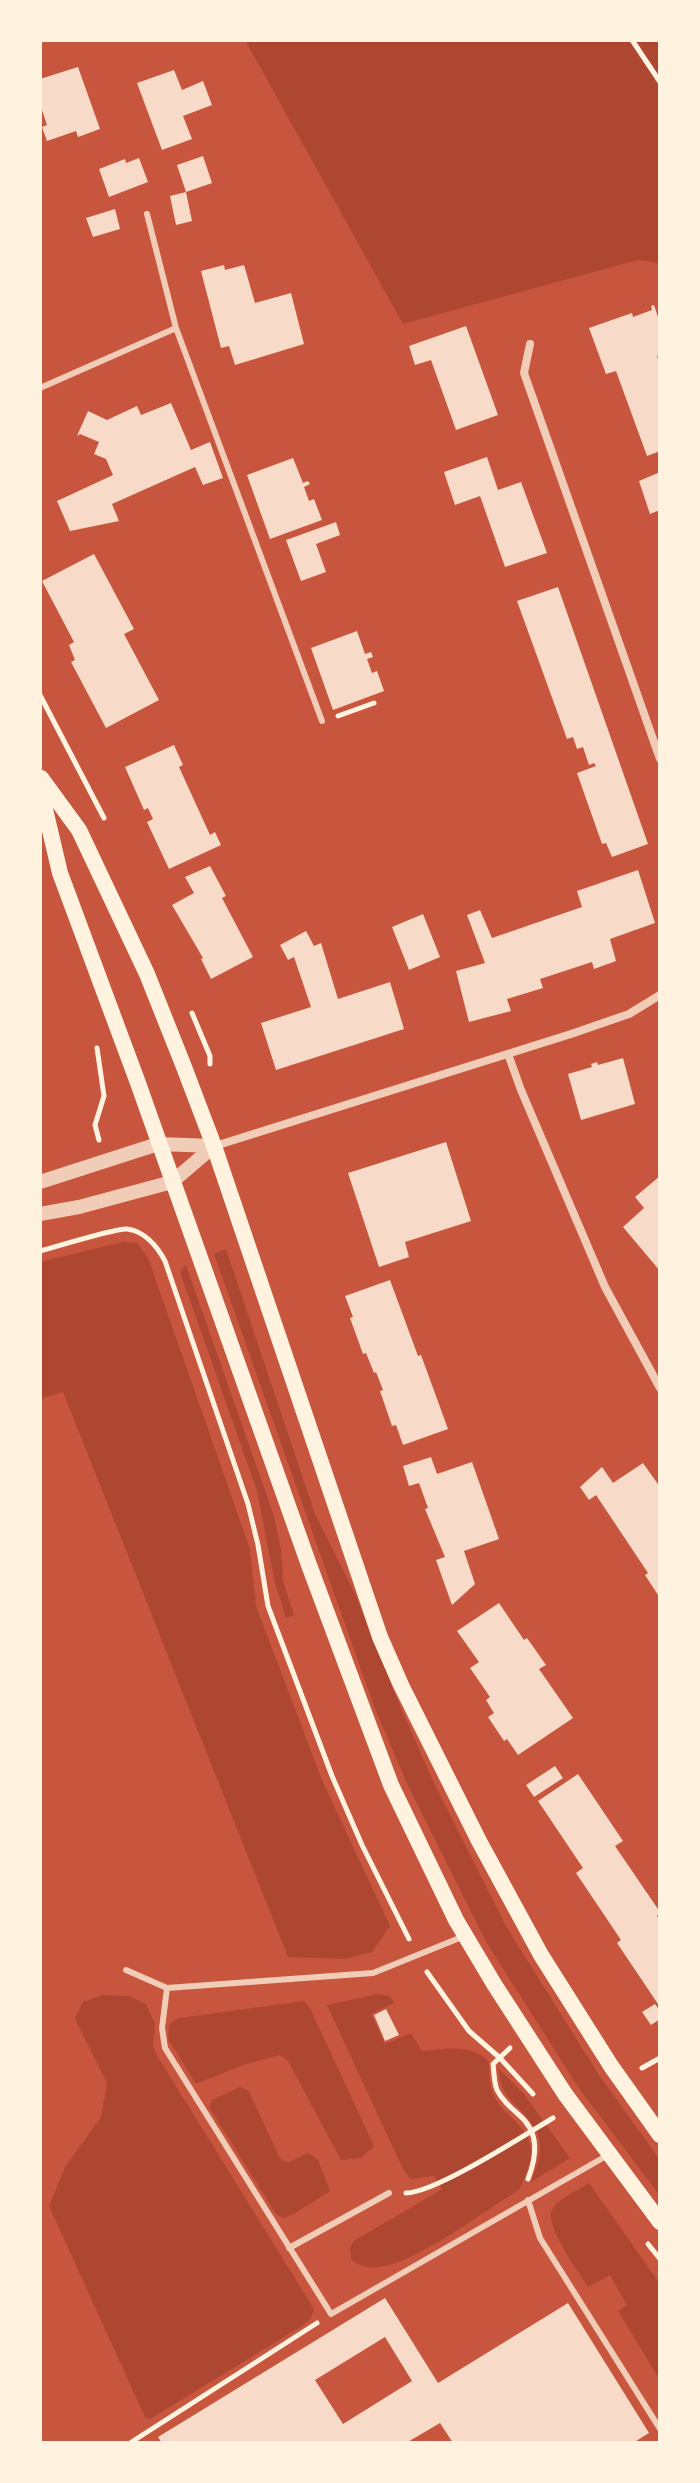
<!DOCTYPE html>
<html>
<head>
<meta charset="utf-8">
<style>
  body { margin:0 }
  #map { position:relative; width:700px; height:2483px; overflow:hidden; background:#c8553d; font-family:Mulish,sans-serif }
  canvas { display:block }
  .frame { position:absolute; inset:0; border:42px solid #fff3e0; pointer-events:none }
</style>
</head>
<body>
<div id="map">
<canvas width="700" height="2483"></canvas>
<div class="frame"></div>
</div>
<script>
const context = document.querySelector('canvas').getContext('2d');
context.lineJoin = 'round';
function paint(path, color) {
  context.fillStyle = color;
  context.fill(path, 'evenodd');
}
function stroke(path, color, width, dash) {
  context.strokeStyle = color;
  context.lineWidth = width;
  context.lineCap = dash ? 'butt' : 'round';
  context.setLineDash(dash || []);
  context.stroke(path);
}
paint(new Path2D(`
  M245,40H660V263L638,260L403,324Z
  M123,1242L137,1243L148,1258L250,1549L256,1606L322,1780L390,1926L372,1952L345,1959L288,1957L63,1392L40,1399V1262Z
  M226,1249L315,1514L355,1594L397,1699L432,1779L507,1928L599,2075L660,2160V2196L578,2087L485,1940L409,1788L375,1709L214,1254Z
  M186,1265L274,1516L281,1550L283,1581L294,1615L286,1618L275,1583L257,1491L180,1272Z
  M378,1994L390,1996L394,2003L371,2014L385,2044L411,2033L422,2051C446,2049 472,2043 489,2062C489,2075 489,2088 496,2100C507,2118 531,2127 531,2152C531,2164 524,2178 520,2189C486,2210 416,2263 380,2267C368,2269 360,2266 351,2259L350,2248L354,2241L442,2189L434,2176L410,2179L402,2167L327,2005Z
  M102,1995L129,1996L146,2004L155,2024L153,2046L158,2057L314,2309L311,2318L302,2326L150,2419L145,2417L49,2206L65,2167L101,2117L107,2083L75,2019L83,2002Z
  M304,2001L310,2008L374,2146L361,2158L341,2160L288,2061L280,2055L243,2065L196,2084L168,2039L169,2024L179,2018Z
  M498,2068L524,2094L570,2158L531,2182C543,2153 546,2136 522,2112C515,2104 506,2097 502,2087C500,2081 499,2074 498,2068Z
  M240,2087L248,2090L281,2160L289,2162L308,2153L318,2160L330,2191L294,2214L283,2218L276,2214L209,2107L212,2100Z
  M589,2183L660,2284V2380L618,2311L627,2305L610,2275L588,2287C579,2271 542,2224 553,2208C559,2198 579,2190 589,2183Z`), '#ae4732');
paint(new Path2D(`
  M78,67L100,129L78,137L76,131L47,141L42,127L47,125L40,104V79Z
  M174,70L182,90L203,81L212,105L183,116L192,139L162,150L137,83Z
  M203,156L212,183L186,192L177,165Z
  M139,158L148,182L109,197L99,169L125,159L126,163Z
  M186,192L192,221L176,225L170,196Z
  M115,209L120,229L93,237L86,218Z
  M224,265L225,270L244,265L255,303L291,293L304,344L235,365L229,346L221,348L201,271Z
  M654,305L660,323V355L657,356L660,364V451L647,456L616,371L606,374L589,328L632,313L633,317L652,310L651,306Z
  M466,326L498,415L456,430L431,360L415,365L409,346Z
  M171,403L191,450L210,442L223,478L203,485L195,467L112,504L119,521L70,531L57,501L113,475L106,459L94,454L99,442L80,434L77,436L88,411L107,420L137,406L141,415Z
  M487,457L498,490L521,482L547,553L505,567L480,496L455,505L444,472Z
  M293,458L303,483L308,481L310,484L304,487L309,501L314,499L322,520L270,539L247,475Z
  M660,472V510L650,514L639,481Z
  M336,522L340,535L316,544L326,572L301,581L286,540Z
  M94,554L134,629L124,634L159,700L106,728L71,662L75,660L69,645L74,642L42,581Z
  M558,587L648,844L612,857L606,843L602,844L577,773L596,766L594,763L589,765L583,747L577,749L573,737L567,739L517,601Z
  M357,631L365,654L371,652L373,657L367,659L372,673L377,671L384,691L333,710L311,648Z
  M174,745L183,765L179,767L210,835L215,832L221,845L169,869L147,822L153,819L148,808L144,810L125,767Z
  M210,866L226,896L222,898L253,957L211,979L201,959L203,958L172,905L194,893L185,877Z
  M638,870L655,923L610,939L616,961L594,969L592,962L540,979L543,988L507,999L511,1011L469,1022L456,971L485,963L467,915L480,910L492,938L582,907L577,891Z
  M423,914L440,957L409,970L392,927Z
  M306,931L314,946L321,943L338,999L390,982L404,1029L276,1070L261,1023L311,1007L294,957L288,960L280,945Z
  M623,1058L635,1104L581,1120L568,1074L592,1067L591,1064L597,1062L598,1065Z
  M446,1142L471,1221L405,1242L409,1257L379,1267L348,1173Z
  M660,1176V1271L623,1227L644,1208L635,1197Z
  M390,1280L418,1356L421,1355L448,1429L403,1445L396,1425L392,1426L380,1391L383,1390L376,1372L374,1373L366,1353L363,1354L350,1318L353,1317L345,1296Z
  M431,1457L437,1474L472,1462L499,1539L464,1551L475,1584L452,1605L436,1560L445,1557L425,1509L428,1508L419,1483L409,1486L403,1466Z
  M643,1463L660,1487V1598L645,1575L648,1573L596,1495L589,1500L580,1487L602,1467L613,1483Z
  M499,1603L524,1640L527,1638L546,1665L539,1669L573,1718L518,1755L507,1739L504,1741L488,1717L494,1713L486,1700L490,1697L470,1668L479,1662L457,1631Z
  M555,1766L563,1778L534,1797L526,1785Z
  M578,1774L623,1841L615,1846L660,1912L657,1916L660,1921V2007L617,1943L621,1940L576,1873L583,1868L538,1801Z
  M655,2004L660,2011V2019L651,2025L642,2012Z
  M386,2009L399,2035L385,2041L374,2015Z
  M385,2298L438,2383L568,2303L649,2433L633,2443H453L440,2423L406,2443H162L158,2437ZM385,2337L412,2381L343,2424L315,2380Z`), '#f7dbc8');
stroke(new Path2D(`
  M632,40L660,82
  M40,695L104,818
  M338,716L374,703
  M192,1013L210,1056V1064
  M97,1048L104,1096L95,1125L99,1140
  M40,1251C55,1247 116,1228 127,1229C144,1231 157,1246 165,1261L248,1504L258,1545L268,1606L332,1776L362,1845L409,1939
  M427,1972L469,2031L500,2058L533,2094
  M510,2048L493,2064C494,2072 494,2083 497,2090C502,2100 510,2107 518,2114C540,2132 537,2156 528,2179
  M642,2068L660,2058
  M406,2193C435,2193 523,2136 553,2118
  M648,2244L660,2259
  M130,2443L317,2323`), '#fff3e0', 5);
stroke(new Path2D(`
  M147,214L176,328L322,721
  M40,388L176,328
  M126,1970L167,1988L373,1973L462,1937
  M167,1988L162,2028L165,2048L331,2314L608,2155
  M528,2200L540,2238L660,2429
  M289,2248L389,2193`), '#f1ccb7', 6);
stroke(new Path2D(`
  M530,344L524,373L660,759
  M508,1054L521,1090L605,1287L660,1388
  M215,1146L571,1034L629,1014L660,995`), '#f1ccb7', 8);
stroke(new Path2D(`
  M40,1182L158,1144L214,1146
  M40,1214L79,1207L172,1182L214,1146`), '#f1ccb7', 14);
stroke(new Path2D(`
  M41,778L79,830L147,974L184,1067L214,1146L380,1637L401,1685L479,1841L541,1955L611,2066L660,2135
  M40,788L60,873L138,1083L309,1565L391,1785L456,1920L494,1984L565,2094L660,2222`), '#fff3e0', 16);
</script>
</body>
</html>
